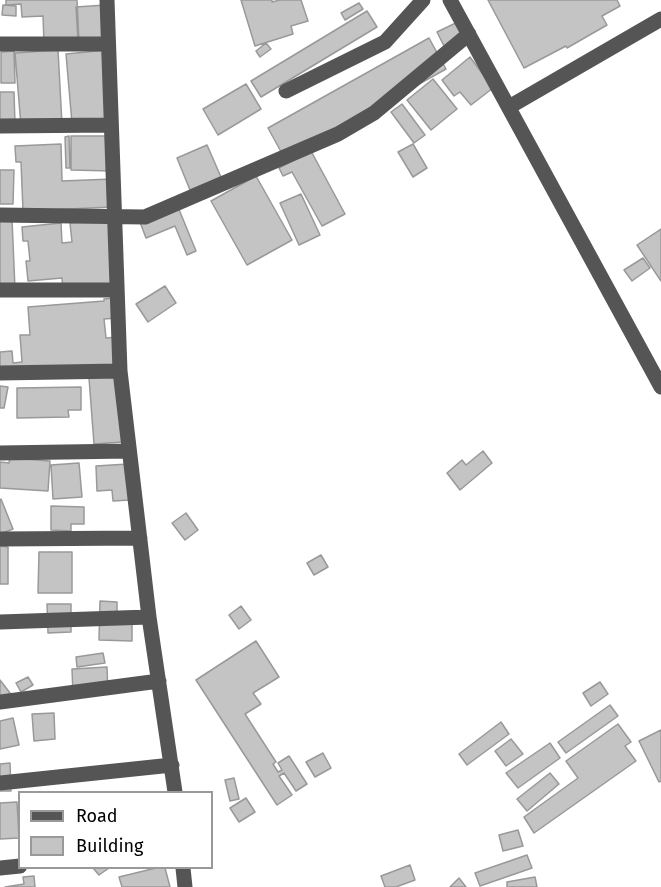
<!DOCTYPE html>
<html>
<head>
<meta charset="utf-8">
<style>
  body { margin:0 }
  #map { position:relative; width:661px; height:887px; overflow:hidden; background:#fff; font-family:"Fira Sans",sans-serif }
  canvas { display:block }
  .legend { position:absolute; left:18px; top:791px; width:195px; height:78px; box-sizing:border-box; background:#fff; border:2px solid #999; margin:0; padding:8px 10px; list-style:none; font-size:18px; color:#000 }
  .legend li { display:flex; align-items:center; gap:12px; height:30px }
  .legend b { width:30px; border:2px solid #999 }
</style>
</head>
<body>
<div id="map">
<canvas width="661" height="887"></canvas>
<ul class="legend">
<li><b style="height:8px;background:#555"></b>Road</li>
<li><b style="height:16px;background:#c4c4c4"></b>Building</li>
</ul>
</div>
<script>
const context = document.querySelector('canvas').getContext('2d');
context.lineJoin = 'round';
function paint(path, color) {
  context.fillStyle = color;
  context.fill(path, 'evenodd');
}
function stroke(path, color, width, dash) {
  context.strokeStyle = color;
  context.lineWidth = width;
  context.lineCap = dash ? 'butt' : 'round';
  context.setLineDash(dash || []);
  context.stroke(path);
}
const building = new Path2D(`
  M6,0H77L79,42L44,43L43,16L22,17L21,4L6,5Z
  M241,0H272V2L280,0H301L308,21L291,26L293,34L255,46Z
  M488,0H617L620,6L602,16L607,25L567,48L566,46L524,68Z
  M359,3L363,9L345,20L341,13Z
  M3,5L16,6V16L2,15Z
  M105,5L107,39L78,41L76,7Z
  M367,11L377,27L261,97L251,81Z
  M462,20L471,39L447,52L437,32Z
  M429,38L446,69L285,159L268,128Z
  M266,43L271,49L260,57L256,51Z
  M58,50L62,124L21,126L15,53Z
  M107,50L113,120L72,123L66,54Z
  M14,51L15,83H1V52Z
  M470,57L493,88L471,105L460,92L454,96L442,80Z
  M433,79L457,109L431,130L407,100Z
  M246,84L261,109L218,135L203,109Z
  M0,92H14L15,125H0Z
  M402,104L425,135L414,143L391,112Z
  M69,136L70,168H66L65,137Z
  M71,136H112V171L71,170Z
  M61,144L62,181L112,179L113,207L23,211L21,162H16L15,146Z
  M413,144L427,168L413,177L398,152Z
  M207,145L221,177L190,190L177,158Z
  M311,151L345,214L322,226L292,172L283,176L279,168Z
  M0,170H14L13,204H0Z
  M256,176L292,240L247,265L211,201Z
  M301,194L320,235L299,245L280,203Z
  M178,207L196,251L187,255L175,226L146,238L140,222Z
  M12,219L15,289L0,290V220Z
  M110,219L116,284L63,290L62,278L28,281L26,261H30L28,241H23L22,227L61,223L62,243L72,242L70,223Z
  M661,229V281L637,245Z
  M643,258L650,268L632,281L624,270Z
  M165,286L176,303L148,322L136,304Z
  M115,298L117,318L104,319L106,338L119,337L122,442L94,444L89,378L0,375V352L12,351L13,363L22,362L20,335H30L28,307L104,301V299Z
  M0,386L8,387L4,408H0Z
  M81,387V410H68L69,417L17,418V388Z
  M483,451L492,463L460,490L447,473L462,460L466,465Z
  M10,458L50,461L48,491L0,488V462L9,463Z
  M79,463L82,497L53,499L51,465Z
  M128,464L130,500L113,501L112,490L97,491L96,466Z
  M1,499L13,529L0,534V500Z
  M51,506L84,507V524H71V531L51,530Z
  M186,513L198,530L185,540L172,523Z
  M0,546L8,547V584H0Z
  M39,552H72V593H38Z
  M321,555L328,567L314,575L307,563Z
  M100,601L117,602V618L132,619V641L99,640Z
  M47,604H71V632L48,633Z
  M241,606L251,620L239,629L229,615Z
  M256,641L279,677L253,693L261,704L245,714L276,762L273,764L278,772L282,770L278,763L289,756L307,784L296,791L284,773L279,776L292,795L277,805L196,680Z
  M103,653L105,663L77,667L76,657Z
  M107,667L108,693L73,695L72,669Z
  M28,677L33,685L21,692L16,683Z
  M0,680L10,693L0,702Z
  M600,682L608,694L591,706L583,693Z
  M610,705L618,716L566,753L558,742Z
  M54,713L55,739L34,741L32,714Z
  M13,718L19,745L0,749V721Z
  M501,722L509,734L467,765L459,754Z
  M618,724L631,742L625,746L636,761L534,833L524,817L578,778L566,761Z
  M661,730V781L659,782L639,741Z
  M511,739L523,754L506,766L495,751Z
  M550,743L560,758L518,788L506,773Z
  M323,753L331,768L315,777L306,762Z
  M10,763L11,791H0V764Z
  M550,773L559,784L527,811L517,799Z
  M234,778L239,799L230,801L225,780Z
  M246,798L255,812L239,822L230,808Z
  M17,802L19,838L0,839V803Z
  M518,830L523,846L503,851L499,835Z
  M527,855L532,868L480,886L475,873Z
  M410,865L415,880L396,887H385L381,876Z
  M93,868H109L99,875Z
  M156,868H165L170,887H122L119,877Z
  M34,876L35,887H5L24,884L23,877Z
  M535,877L537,887H507V882Z
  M459,878L466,887H450Z`);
paint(building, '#c4c4c4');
stroke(building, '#999', 1.5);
stroke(new Path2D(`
  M107,0L120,371L149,617
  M450,0L661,387
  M0,44H108
  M286,91L385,42L423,0
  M509,107L661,19
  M0,126L111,125
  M0,215L145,217L338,134L374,113L469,34
  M0,290H116
  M0,373L120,371
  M0,453L129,451
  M0,539L140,538
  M0,622L149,617L175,792
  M0,702L159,681
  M0,783L172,765
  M0,868L20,866
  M183,868L185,887`), '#555', 15);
</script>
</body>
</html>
